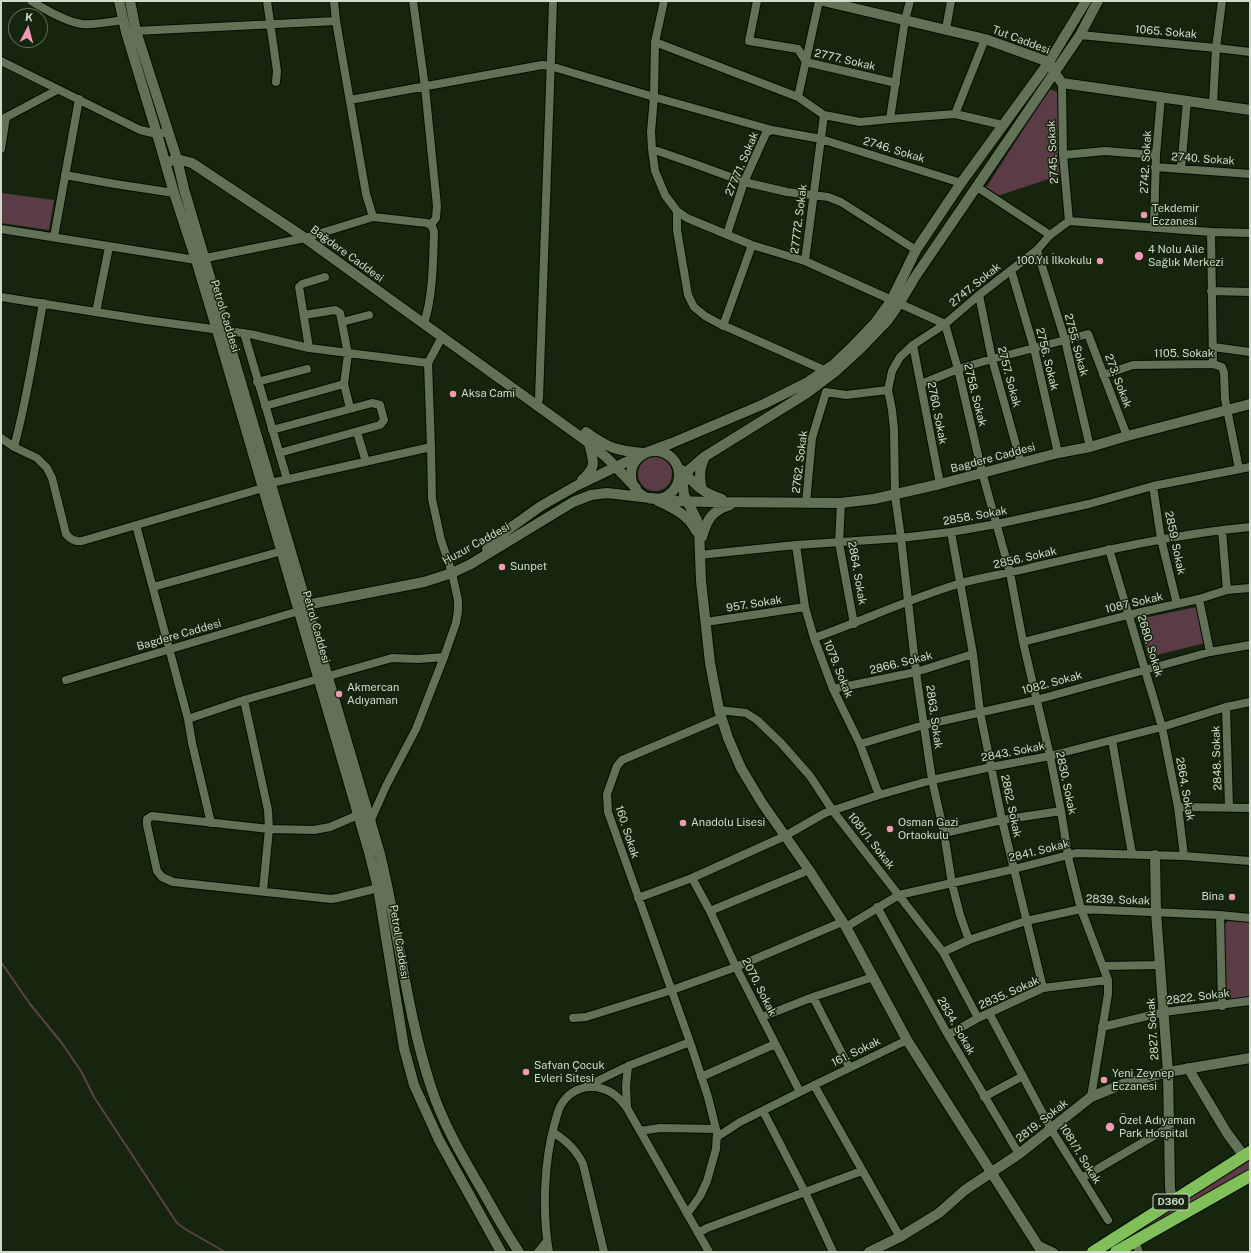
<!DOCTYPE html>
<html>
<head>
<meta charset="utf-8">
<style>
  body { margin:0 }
  #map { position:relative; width:1251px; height:1253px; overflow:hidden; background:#16250d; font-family:"Public Sans",sans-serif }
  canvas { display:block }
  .frame { position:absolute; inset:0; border:2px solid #d1dbcc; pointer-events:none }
  .north { position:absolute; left:8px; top:8px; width:40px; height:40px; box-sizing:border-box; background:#16250d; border:1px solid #616e59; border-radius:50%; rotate:6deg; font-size:11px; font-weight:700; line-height:16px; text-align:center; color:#d1dbcc }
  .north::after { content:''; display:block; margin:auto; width:14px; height:18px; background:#f09ab6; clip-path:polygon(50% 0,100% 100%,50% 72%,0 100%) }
</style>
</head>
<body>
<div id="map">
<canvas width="1251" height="1253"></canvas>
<div class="frame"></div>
<div class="north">K</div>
</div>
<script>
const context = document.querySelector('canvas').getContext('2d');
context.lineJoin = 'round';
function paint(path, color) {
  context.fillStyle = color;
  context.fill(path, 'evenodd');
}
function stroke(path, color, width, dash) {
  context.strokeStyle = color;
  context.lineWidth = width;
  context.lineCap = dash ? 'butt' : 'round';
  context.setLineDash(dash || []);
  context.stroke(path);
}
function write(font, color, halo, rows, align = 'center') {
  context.font = font + ' "Public Sans",sans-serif';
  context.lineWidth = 3;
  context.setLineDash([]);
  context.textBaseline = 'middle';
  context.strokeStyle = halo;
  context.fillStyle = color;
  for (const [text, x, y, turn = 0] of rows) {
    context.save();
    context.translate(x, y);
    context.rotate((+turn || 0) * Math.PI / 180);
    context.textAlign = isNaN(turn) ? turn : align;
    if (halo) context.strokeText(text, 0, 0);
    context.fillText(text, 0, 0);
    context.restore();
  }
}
paint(new Path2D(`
  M1049,89L1058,92L1061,175L997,196L986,188Z
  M1,193L54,200L49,230L1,223Z
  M638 474a17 17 0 1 1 34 0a17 17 0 1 1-34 0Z
  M1197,607L1206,643L1148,657L1139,619Z
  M1228,921L1250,922V998L1231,1000L1227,998L1226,993L1224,925Z
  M1250,1160V1170L1107,1252H1101Z`), '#5b3c46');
stroke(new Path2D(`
  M1,962L30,1004L61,1042L81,1071L94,1097L177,1223L185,1229L225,1252`), '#594248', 2);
const street = new Path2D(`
  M31,1C45,9 66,22 82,24C96,25 110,22 123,20
  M267,1L277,71L276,82
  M334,1L336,21L366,194L373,217
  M413,1L425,87L437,206L436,218L431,225
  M664,1L655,42L798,97
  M757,1L749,41L798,49L806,62L896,83
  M819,1L798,97L824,115L860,122L890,119L905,20L910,1
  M946,29L951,1
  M136,31L336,21
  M1080,35L1216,48L1250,52
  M655,42L654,97L772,130
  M1,61L140,130L157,134L168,132
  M1062,83L1063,155L1069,221
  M350,100L542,65L550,66L654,97L651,132L652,149L655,171L665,195L677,211V230L688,295L694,307L705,316L718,323L824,370
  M1213,105L1216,48L1222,1
  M955,114L985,39
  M890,119L955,114L1003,125
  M1,120L57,90
  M1,149L6,117
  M652,149L695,164L744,182L787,192L828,197L841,202L916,250
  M1063,155L1105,151L1156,155
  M1155,167L1250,174
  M1181,169L1187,101
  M65,175L115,184L174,193
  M977,187L1050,235
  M677,211L687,218L752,245L805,261L945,324L958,369L982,472L1010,573L1023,642L1050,756L1061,811L1069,861L1081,909L1108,980V994L1091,1097
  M1154,228L1156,155L1161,97
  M1,229L196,260L305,238L373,217L427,223L432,226L434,232C433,263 433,295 424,324
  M1211,232L1213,364
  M727,234L744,182L766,133L772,130L821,139L961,183
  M54,237L79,99
  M1037,250L1065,340L1090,447
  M805,261L824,115
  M1011,270L1034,348L1058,453
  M1211,291L1250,292
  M979,295L992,359L1021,463
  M1,297L146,320L250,334L309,348L428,363L442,337
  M96,312L109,247
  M304,315L335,310L340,313L348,354L344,384L350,408
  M342,322L369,315
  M723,326L752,245
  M244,333L287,479
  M913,345L940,484
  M1213,347L1250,352
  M309,348L299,287L302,284L325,277
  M1103,375L1133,365L1213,364L1222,367L1224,373L1225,399L1239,469
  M257,382L307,369
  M921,384L958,369L992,359L1088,334L1127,436
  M537,405L539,399L553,1
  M265,406L344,384
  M272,430L372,403L380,405L384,420L380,425L279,453
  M357,432L366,462
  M1,438L14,447L37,458L47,468L52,478L66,534C70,539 75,542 82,541L263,488
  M14,447C27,400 34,351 43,303
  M271,483L431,447
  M1153,486L1161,539L1177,604
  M806,503L812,438L826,392L846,395L888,390
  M841,503L839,543L854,624
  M136,525L188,719L192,743L211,823
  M1222,530L1227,590
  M951,532L973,654L980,712L1002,820L1043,988
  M796,545L805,607L814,638L833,689L860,744L879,795
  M1109,549L1162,727L1178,807L1184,856
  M699,555L796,545L901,538L951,532L997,524L1089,504L1153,486L1250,467
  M153,587L282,551
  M1199,599L1210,652
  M706,622L805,607
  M814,638C862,621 909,599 958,584C981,577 1006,574 1029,568C1102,551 1175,534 1250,527
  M1023,642L1128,615L1199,599L1227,590L1250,588
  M66,680L299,611
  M833,689L916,672L973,654
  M244,700L268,810L269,829L263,891
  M1226,707L1229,807
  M719,710L746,713L757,720L781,743L810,776L833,811L943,952L978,1018
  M188,719L244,700L392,658L418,659L444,657
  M1112,740L1132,854
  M860,744L924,725L1036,700L1210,652L1250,645
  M1178,807L1250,808
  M358,815L330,827L314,830L269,829L152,816L147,819V825L157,871L162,877L173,882L331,899L338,898L378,888
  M370,822L386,786L416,729L444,657L456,623L458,611V600L452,573L441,540L432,499L431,447L428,363
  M944,833L1002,820L1061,811
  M692,878L710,911L736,967L800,1092L907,1040
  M638,898L692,878L785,836L825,813L879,795L932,780L991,767L1050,756L1162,727L1226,707L1250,702
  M877,907L948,1035L1019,1154
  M710,911L809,870
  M1220,915L1222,1006
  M846,927L899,895L1014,869L1076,853L1184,856L1250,861
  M969,940L960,915L952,884L944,833L932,780L916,672L901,538L895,495L894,430L892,410L888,390L892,371L900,357L913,345L945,324L979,295L1037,250L1050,235L1069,221L1211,232L1250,233
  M943,952L969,940L1026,921L1081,909L1220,915L1250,918
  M1103,966L1161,965
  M813,997L849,1067
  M989,1013L1051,1129L1108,1220
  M762,1017L813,997L873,977
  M573,1018L586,1017L672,990L736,967L842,922
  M1102,1027L1164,1012L1250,1001
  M948,1035L978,1018L1043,988L1108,980
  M701,1077L775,1044
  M814,1085L900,1237
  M587,1086L628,1066L690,1042
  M984,1097L1023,1076
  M627,1108L626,1086L628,1066
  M763,1111L805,1192L833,1252
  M640,1131L660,1128L716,1129
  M553,1132C566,1141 576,1149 583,1164L604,1252
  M717,1137L740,1122L800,1092
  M1082,1178L1169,1127
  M687,1214L700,1196L707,1181L716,1149L717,1133L708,1097L690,1042L608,812L607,794L617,766L622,760L721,718
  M698,1233L707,1228L862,1171
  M1135,1241L1139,1252
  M1037,1244L1054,1252
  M538,1252L547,1241
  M549,1252C542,1213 544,1160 555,1122C557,1116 558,1110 561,1105C567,1095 577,1088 589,1087C605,1086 618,1095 627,1108L709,1252`);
const secondary = new Path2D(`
  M119,1L126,32L157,134L174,193L196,260L217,330L369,852L378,888L404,1048L414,1085L439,1140L501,1252
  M130,1L136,31L177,159L184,189L380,854C399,931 406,1011 431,1087C443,1124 462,1156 482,1190C494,1211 505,1232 519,1252
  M823,1L985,39L1049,62L1054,72L1062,83L1250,110
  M171,161L177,159L192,163L305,238L589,443L607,458L636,488
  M586,432C608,448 617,451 643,453
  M631 475a24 24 0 1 1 48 0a24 24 0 1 1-48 0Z
  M682,470C696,485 702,493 722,499
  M686,474L683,485L684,495L697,520L699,529L701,581L710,663L719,710L728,738L741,768L762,803L809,870L846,927L907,1040L1042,1252
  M682,478L690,469L704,457L807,393L836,371L861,348L887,321L899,304L915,277L1080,35L1098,1
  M582,480C598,465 593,462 589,443
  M702,489C699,478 699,469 704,459
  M658,501C673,508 689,515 696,531
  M702,537C707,520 711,511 730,505
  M487,549L503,533L541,506L576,486L645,453L672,443L764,404L808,382L833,365L854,345L875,323L891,301L916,250L961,183L1049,62L1086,1
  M306,605L424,582L452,573L471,564L573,502L591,495L607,493L677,501L711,502L841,503L874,499L940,484L1058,453L1090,447L1127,436L1250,404
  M1155,855L1156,912L1168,1072L1170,1188L1172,1201
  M1188,1068L1227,1133L1244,1156
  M869,1252L900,1237L939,1213L965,1190L1019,1154L1091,1097L1123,1084L1168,1072L1250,1058`);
const highway = new Path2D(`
  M1093,1252L1250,1152
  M1116,1252L1250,1176`);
stroke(street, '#030d00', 10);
stroke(secondary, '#030d00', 12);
stroke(highway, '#030d00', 14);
stroke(street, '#617257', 8);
stroke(secondary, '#617257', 10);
stroke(highway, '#80bf59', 12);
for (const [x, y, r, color] of [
  [1144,215,4,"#f09ab6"],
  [1139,256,5,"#f09ab6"],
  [1100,261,4,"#f09ab6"],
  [453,394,4,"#f09ab6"],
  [502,567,4,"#f09ab6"],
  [339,694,4,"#f09ab6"],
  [683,823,4,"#f09ab6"],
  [890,829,4,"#f09ab6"],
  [1232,897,4,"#f09ab6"],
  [526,1072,4,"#f09ab6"],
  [1104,1080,4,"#f09ab6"],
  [1110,1127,5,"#f09ab6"]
]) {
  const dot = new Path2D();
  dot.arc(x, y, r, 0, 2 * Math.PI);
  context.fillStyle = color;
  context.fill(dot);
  stroke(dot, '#16250d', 1.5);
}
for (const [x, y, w] of [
  [1171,1202,36]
]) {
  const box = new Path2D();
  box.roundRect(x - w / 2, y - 8, w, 16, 3);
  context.fillStyle = '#16250d';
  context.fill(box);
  stroke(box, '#d1dbcc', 1);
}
write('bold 10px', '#d1dbcc', null, [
  ["D360",1171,1202]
]);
write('11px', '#d1dbcc', '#16250d', [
  ["1065. Sokak",1166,32,5],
  ["Tut Caddesi",1021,40,21],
  ["2777. Sokak",845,60,13],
  ["2746. Sokak",894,150,17],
  ["2745. Sokak",1053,152,-93],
  ["2740. Sokak",1203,159,4],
  ["2742. Sokak",1146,162,-87],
  ["27771. Sokak",742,164,-67],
  ["27772. Sokak",799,219,-83],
  ["Bağdere Caddesi",347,254,36],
  ["2747. Sokak",975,285,-39],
  ["Petrol Caddesi",225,316,73],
  ["2755. Sokak",1076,345,75],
  ["1105. Sokak",1184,354],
  ["2756. Sokak",1047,359,76],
  ["2757. Sokak",1009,377,75],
  ["273. Sokak",1118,381,69],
  ["2758. Sokak",975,395,76],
  ["2760. Sokak",937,413,79],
  ["Bagdere Caddesi",993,458,-15],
  ["2762. Sokak",800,462,-83],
  ["2858. Sokak",975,516,-10],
  ["2859. Sokak",1175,543,78],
  ["Huzur Caddesi",476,544,-29],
  ["2856. Sokak",1025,558,-13],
  ["2864. Sokak",857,573,80],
  ["1087 Sokak",1134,603,-13],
  ["957. Sokak",754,604,-9],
  ["Petrol Caddesi",316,627,74],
  ["Bagdere Caddesi",179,635,-16],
  ["2680. Sokak",1150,646,73],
  ["2866. Sokak",901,663,-14],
  ["1079. Sokak",838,669,68],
  ["1082. Sokak",1052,683,-15],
  ["2863. Sokak",934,717,82],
  ["2843. Sokak",1013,752,-11],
  ["2848. Sokak",1217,758,-92],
  ["2830. Sokak",1066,783,78],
  ["2864. Sokak",1185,789,80],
  ["2862. Sokak",1011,806,78],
  ["160. Sokak",627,832,72],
  ["1081/1. Sokak",871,841,52],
  ["2841. Sokak",1039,851,-14],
  ["2839. Sokak",1118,900,2],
  ["Petrol Caddesi",399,942,81],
  ["2070. Sokak",759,987,63],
  ["2835. Sokak",1009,993,-24],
  ["2822. Sokak",1198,997,-7],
  ["2834. Sokak",956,1026,60],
  ["2827. Sokak",1153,1029,-94],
  ["161. Sokak",856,1052,-26],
  ["2819. Sokak",1042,1121,-38],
  ["1081/1. Sokak",1080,1154,58]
]);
write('11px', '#d1dbcc', '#16250d', [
  ["Tekdemir",1152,209],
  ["Eczanesi",1152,222],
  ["4 Nolu Aile",1148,250],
  ["Sağlık Merkezi",1148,263],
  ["100.Yıl İlkokulu",1092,261,"right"],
  ["Aksa Cami",461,394],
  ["Sunpet",510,567],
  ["Akmercan",347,688],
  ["Adıyaman",347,701],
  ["Anadolu Lisesi",691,823],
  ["Osman Gazi",898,823],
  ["Ortaokulu",898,836],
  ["Bina",1224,897,"right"],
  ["Safvan Çocuk",534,1066],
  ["Evleri Sitesi",534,1079],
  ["Yeni Zeynep",1112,1074],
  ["Eczanesi",1112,1087],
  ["Özel Adıyaman",1119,1121],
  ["Park Hospital",1119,1134]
], 'left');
</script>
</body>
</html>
